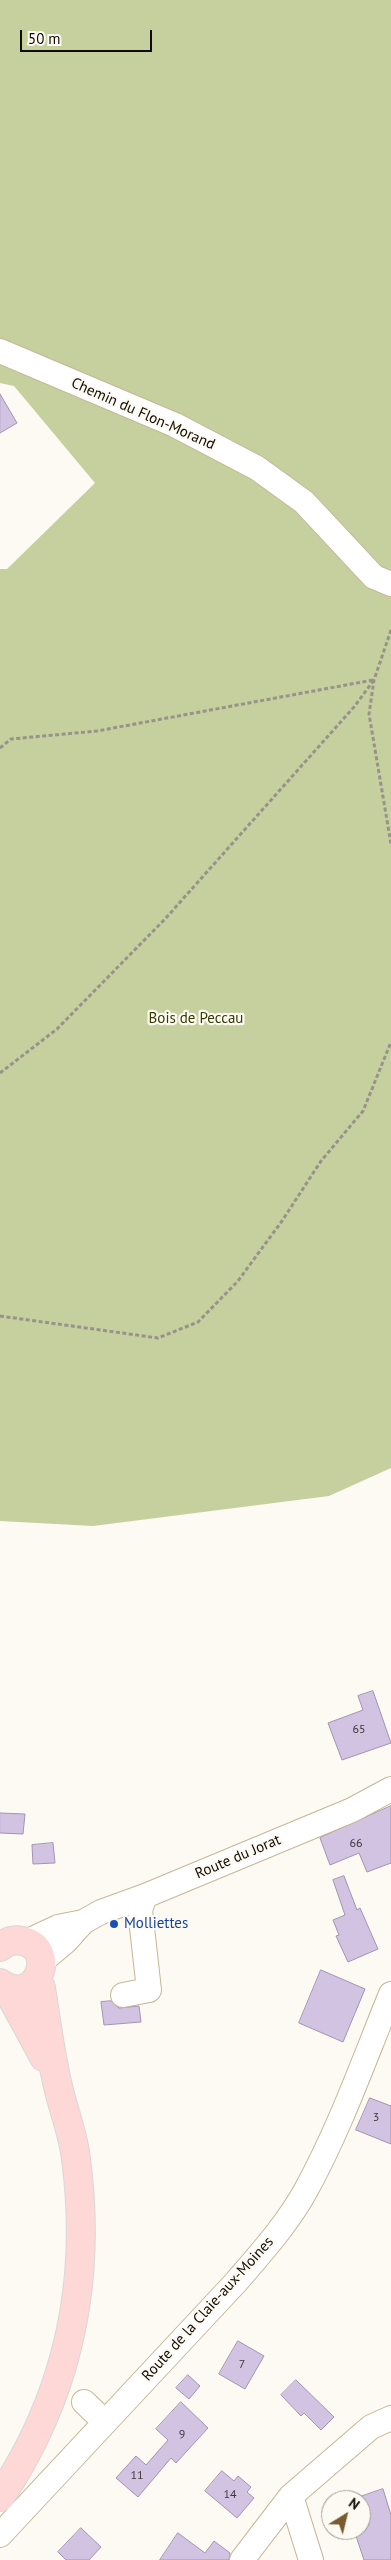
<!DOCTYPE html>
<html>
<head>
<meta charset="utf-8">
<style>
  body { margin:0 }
  #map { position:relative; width:391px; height:2560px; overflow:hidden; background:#fdfaf3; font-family:"PT Sans",sans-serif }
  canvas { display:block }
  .north { position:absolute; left:321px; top:2490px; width:50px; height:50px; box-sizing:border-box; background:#fdfaf3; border:1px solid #9e9a93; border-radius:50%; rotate:36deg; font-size:14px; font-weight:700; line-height:20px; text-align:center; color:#100b02 }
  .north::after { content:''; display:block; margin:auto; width:18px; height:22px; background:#795b2f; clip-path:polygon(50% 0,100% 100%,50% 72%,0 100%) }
  .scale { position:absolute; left:20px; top:30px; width:132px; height:22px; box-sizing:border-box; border:2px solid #100b02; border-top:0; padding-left:6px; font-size:15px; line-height:18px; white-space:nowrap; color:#100b02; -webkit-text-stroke:4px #fdfaf3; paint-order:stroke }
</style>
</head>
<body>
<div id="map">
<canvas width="391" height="2560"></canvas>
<div class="north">N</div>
<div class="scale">50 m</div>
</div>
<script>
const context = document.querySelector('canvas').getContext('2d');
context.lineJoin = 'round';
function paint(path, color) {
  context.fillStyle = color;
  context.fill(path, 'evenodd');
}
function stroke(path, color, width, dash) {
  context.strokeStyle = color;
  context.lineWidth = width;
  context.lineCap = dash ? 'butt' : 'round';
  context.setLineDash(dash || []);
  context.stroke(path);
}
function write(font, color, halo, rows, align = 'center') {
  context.font = font + ' "PT Sans",sans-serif';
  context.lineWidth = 4.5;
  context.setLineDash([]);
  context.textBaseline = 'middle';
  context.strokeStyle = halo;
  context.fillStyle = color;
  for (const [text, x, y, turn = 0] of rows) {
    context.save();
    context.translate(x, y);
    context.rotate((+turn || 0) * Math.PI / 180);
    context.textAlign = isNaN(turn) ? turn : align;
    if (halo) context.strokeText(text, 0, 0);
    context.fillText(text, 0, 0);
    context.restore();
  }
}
paint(new Path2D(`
  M0,0H391V1468L329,1496L93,1526L0,1521V569H7L95,483L14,386L0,383Z`), '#c6cf9e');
const building = new Path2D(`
  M0,394L17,423L0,433Z
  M373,1691L391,1743L342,1760L328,1723L363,1710L358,1696Z
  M391,1806V1863L367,1872L359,1853L330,1865L320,1838Z
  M0,1813L25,1814L23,1834L0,1833Z
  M53,1843L55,1863L33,1864L32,1845Z
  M344,1876L357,1910L360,1908L378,1949L348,1962L336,1936L339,1935L333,1920L345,1915L333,1880Z
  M321,1970L365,1989L343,2042L299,2023Z
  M111,2001L119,2008L139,2006L141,2022L104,2025L101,2002Z
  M370,2098L391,2106V2144L356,2130Z
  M238,2341L264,2356L245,2389L219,2374Z
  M188,2375L200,2386L189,2399L176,2388Z
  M296,2380L334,2417L321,2430L304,2413L301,2416L281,2395Z
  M181,2402L208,2428L176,2463L171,2458L138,2497L116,2478L136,2456L146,2465L168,2440L156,2429Z
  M222,2471L234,2481L238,2476L251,2487L247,2492L254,2498L237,2518L205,2491Z
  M383,2489L391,2515V2560H364L354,2530H361V2527L369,2525L360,2497Z
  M81,2528L101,2547L89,2560H66L58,2552Z
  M178,2533L205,2553L214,2541L230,2553L229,2560H160Z`);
paint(building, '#d2c3e3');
stroke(building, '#a294b2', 1);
const minor = new Path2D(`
  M0,351L175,425L257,468L304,502L374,577L391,584
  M26,1942L58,1927L83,1922
  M41,1962L66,1941L83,1922L101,1912L145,1896L352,1810L391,1789
  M123,1995L149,1990L140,1910L145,1896
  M84,2402L105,2422
  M291,2496L311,2560
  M0,2535L237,2281C261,2253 288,2223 306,2190C340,2128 364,2060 391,1994
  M242,2560L291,2496L371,2427L391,2418`);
const major = new Path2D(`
  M0,1947C6,1942 14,1939 22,1941C59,1948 37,2009 0,1983
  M6,1987L44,2057
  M0,2497C69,2394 92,2281 76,2159C73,2132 62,2107 57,2082C50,2051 46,2019 41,1988L37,1980`);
stroke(minor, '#c5b797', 26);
stroke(major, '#d9d8d7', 30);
stroke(new Path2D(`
  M391,630L374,680L369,714L391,844
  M0,748L11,739L97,731L373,680
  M0,1073L57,1029L165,919L354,707L374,680
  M0,1316L158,1338L198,1322L238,1281L282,1221L321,1161L363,1111L391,1042`), '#97938b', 3, [4, 2.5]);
stroke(minor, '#fff', 24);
stroke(major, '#fed7d7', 28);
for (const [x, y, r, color] of [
  [114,1924,5,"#1a4fb4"]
]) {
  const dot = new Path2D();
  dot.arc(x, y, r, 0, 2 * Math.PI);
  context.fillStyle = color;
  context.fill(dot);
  stroke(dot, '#fdfaf3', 2);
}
write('12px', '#40393a', null, [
  ["65",359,1730],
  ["66",356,1844],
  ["3",376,2118],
  ["7",242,2365],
  ["9",182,2435],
  ["11",137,2476],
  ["14",230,2495]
]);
write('15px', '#100b02', '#fdfaf3', [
  ["Chemin du Flon-Morand",143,414,24],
  ["Route du Jorat",238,1857,-23],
  ["Route de la Claie-aux-Moines",208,2309,-48]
]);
write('15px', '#343b00', '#fdfaf3', [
  ["Bois de Peccau",196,1019]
]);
write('15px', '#164399', '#fdfaf3', [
  ["Molliettes",124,1924]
], 'left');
</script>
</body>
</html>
